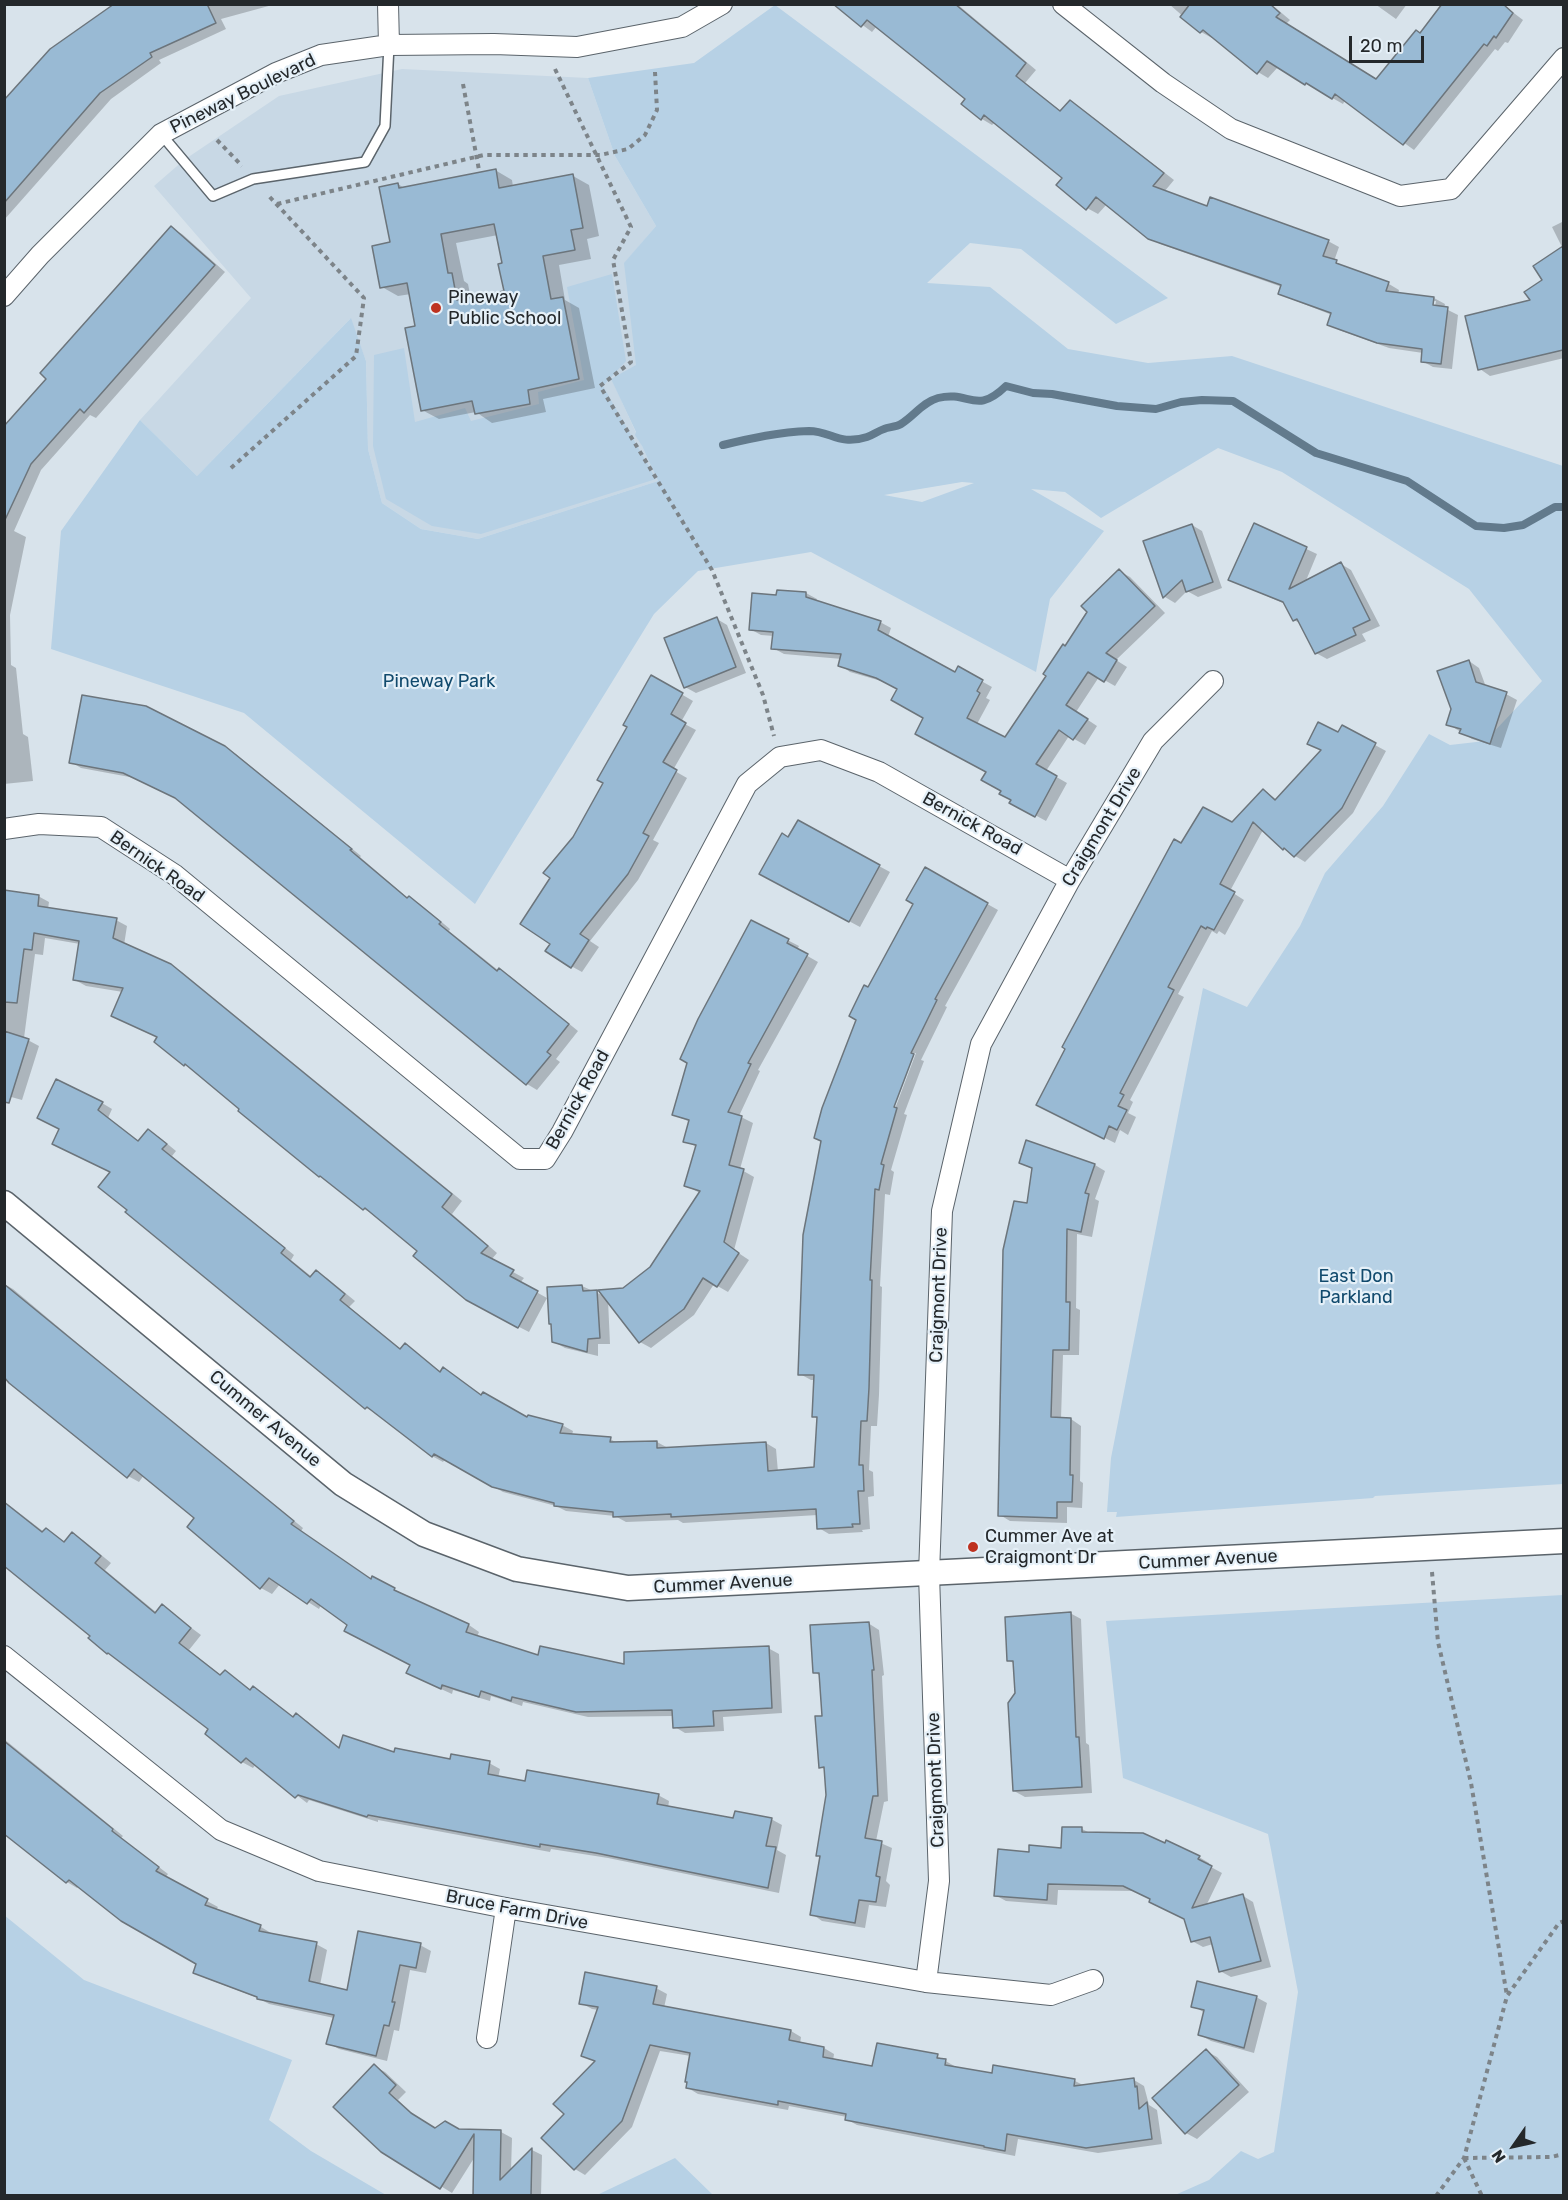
<!DOCTYPE html>
<html>
<head>
<meta charset="utf-8">
<style>
  body { margin:0 }
  #map { position:relative; width:1568px; height:2200px; overflow:hidden; background:#d8e3eb; font-family:Rubik,sans-serif }
  canvas { display:block }
  .frame { position:absolute; inset:0; border:6px solid #24282b; pointer-events:none }
  .north { position:absolute; left:1484px; top:2116px; width:60px; height:60px; -webkit-text-stroke:4px #e5f0f8; paint-order:stroke; rotate:236deg; font-size:16px; font-weight:700; line-height:24px; text-align:center; color:#24282b }
  .north::after { content:''; display:block; margin:auto; width:21px; height:27px; background:#24282b; clip-path:polygon(50% 0,100% 100%,50% 72%,0 100%) }
  .scale { position:absolute; left:1349px; top:36px; width:75px; height:27px; box-sizing:border-box; border:3px solid #24282b; border-top:0; padding-left:8px; font-size:18px; line-height:21px; white-space:nowrap; color:#24282b; -webkit-text-stroke:4px #e5f0f8; paint-order:stroke }
</style>
</head>
<body>
<div id="map">
<canvas width="1568" height="2200"></canvas>
<div class="frame"></div>
<div class="north">N</div>
<div class="scale">20 m</div>
</div>
<script>
const context = document.querySelector('canvas').getContext('2d');
context.lineJoin = 'round';
function paint(path, color) {
  context.fillStyle = color;
  context.fill(path, 'evenodd');
}
function stroke(path, color, width, dash) {
  context.strokeStyle = color;
  context.lineWidth = width;
  context.lineCap = dash ? 'butt' : 'round';
  context.setLineDash(dash || []);
  context.stroke(path);
}
function write(font, color, halo, rows, align = 'center') {
  context.font = font + ' Rubik,sans-serif';
  context.lineWidth = 4.5;
  context.setLineDash([]);
  context.textBaseline = 'middle';
  context.strokeStyle = halo;
  context.fillStyle = color;
  for (const [text, x, y, turn = 0] of rows) {
    context.save();
    context.translate(x, y);
    context.rotate((+turn || 0) * Math.PI / 180);
    context.textAlign = isNaN(turn) ? turn : align;
    if (halo) context.strokeText(text, 0, 0);
    context.fillText(text, 0, 0);
    context.restore();
  }
}
paint(new Path2D(`
  M402,69L588,78L615,156L656,226L625,263L637,365L612,380L658,481L478,539L421,529L382,503L368,449L366,361L350,319L197,476L140,420L251,298L154,186L184,160L279,96Z`), '#c8d8e5');
paint(new Path2D(`
  M775,5L1168,298L1116,324L1021,249L970,243L927,283L990,287L1068,349L1148,363L1232,356L1563,466V1484L1375,1496L1373,1498L1116,1517L1117,1512H1107L1111,1458L1203,988L1247,1007L1300,926L1325,873L1383,806L1429,734L1450,745L1485,741L1542,681L1469,589L1282,472L1218,448L1101,518L1065,492L1031,489L1104,531L1050,599L1036,672L811,552L698,571L654,614L475,904L244,713L51,649L61,531L140,420L197,476L351,318L366,361L368,449L382,503L421,529L478,539L658,481L642,446L635,435L636,432L611,379L636,365L624,263L656,226L615,156L588,78L694,63ZM962,482L974,483L922,502L884,495Z
  M612,274L626,361L603,386L656,479L481,534L432,526L386,499L373,446L374,355L404,348L415,422L465,408L471,421L539,404L538,392L584,380L567,287Z
  M1563,1595V2195H1175L1209,2180L1241,2151L1258,2159L1274,2152L1298,1992L1268,1834L1123,1778L1106,1621Z
  M4,1915L84,1980L292,2060L269,2120L311,2151L386,2195H5Z
  M675,2158L713,2195H597Z`), '#b7d1e5');
paint(new Path2D(`
  M116,4H276L221,19L226,29L159,60L161,63L111,99L4,220V107Z
  M957,4L1036,70L1025,83L1062,112L1070,102L1081,108L1174,180L1164,192L1208,207L1328,241L1339,247L1334,261L1346,269L1389,284L1399,290L1398,294L1434,298L1445,304L1444,308L1458,315L1452,369L1433,367L1422,361L1423,353L1389,348L1339,330L1329,324L1332,315L1291,299L1280,293L1282,287L1160,244L1149,238L1107,204L1098,214L1087,208L1059,184L1064,178L995,122L992,125L982,119L967,99L877,26L872,32L836,5ZM1432,301H1436L1434,313L1431,312Z
  M1169,4H1271L1290,20L1286,24L1377,81L1421,35L1502,4L1523,20L1508,43L1505,42L1498,51L1495,49L1414,150L1345,100L1343,104L1278,67L1268,78L1258,72L1213,36L1212,38L1201,32Z
  M1375,4H1407L1396,19Z
  M495,170L512,180L513,187L573,176L589,185L599,236L587,239L591,259L559,265L565,300L579,308L595,388L543,399L546,412L492,423L476,412L439,419L422,410L417,327L411,294L398,296L382,287L392,244L398,184L404,188ZM498,235L503,264L506,293L471,299L468,284L464,281L456,243Z
  M1564,221V358L1490,376L1480,369L1532,301L1563,249L1552,227Z
  M171,228L182,234L225,272L96,418L90,415L41,470L14,531L26,537L10,615L11,665L16,668L23,734L28,737L33,781L4,784V428L48,379Z
  M1192,525L1202,531L1222,588L1198,597L1187,591L1175,603L1165,597L1145,542Z
  M1255,525L1317,554L1305,583L1341,564L1351,570L1380,626L1362,634L1366,641L1327,659L1316,653L1301,624L1294,620L1285,604L1230,580Z
  M1119,571L1130,577L1165,613L1116,660L1127,667L1115,686L1099,677L1076,712L1097,726L1085,745L1069,736L1046,771L1067,783L1046,821L1011,802L1012,800L987,772L925,718L898,689L888,683L850,672L840,665L842,659L784,654L773,648L774,636L761,635L750,629L778,597V591L806,593L817,599L816,602L880,622L891,628L888,637L955,674L958,668L992,687L986,698L990,700L977,724L1005,739Z
  M717,619L727,625L746,673L696,693L685,687Z
  M1469,661L1479,668L1486,687L1506,694L1517,700L1501,748L1472,739L1448,724Z
  M652,677L693,701L681,722L696,730L673,770L687,778L653,840L659,843L638,880L590,941L599,947L582,972L571,966L552,944V878L604,782Z
  M1342,727L1386,751L1353,813L1305,862L1284,849L1263,830L1230,891L1244,900L1225,935L1219,931L1217,934L1212,931L1178,994L1184,997L1130,1100L1133,1102L1128,1113L1136,1117L1128,1135L1120,1130L1115,1143L1049,1110L1182,845L1232,824L1264,790L1277,800L1339,734Z
  M224,747L236,754L361,856L360,857L409,899L420,904L450,929L449,931L499,971L510,976L578,1031L556,1059L560,1062L537,1090L527,1084L179,799L135,778L81,768L71,762Z
  M798,822L890,872L860,927L772,880Z
  M925,869L998,910L945,1006L947,1007L921,1060L924,1061L904,1114L907,1115L891,1170L894,1172L890,1195L885,1194L880,1286L882,1287L879,1395L877,1426H871L869,1470L873,1472L874,1496L868,1497L870,1529L862,1530L863,1532L829,1534L819,1528L818,1515L683,1523L678,1520L626,1522L615,1516L566,1511L556,1506L503,1492L445,1459L443,1462L432,1456L377,1413L366,1408L129,1210L111,1172L64,1149L102,1103L112,1109L108,1118L139,1142L148,1131L159,1137L176,1151L172,1156L294,1255L291,1260L312,1277L316,1272L327,1278L355,1301L349,1307L402,1350L405,1345L441,1372L444,1368L482,1396L528,1419L562,1425L573,1431L572,1435L610,1439L619,1444L657,1442L668,1448L766,1443L776,1449L778,1472L816,1468L818,1419L813,1416L815,1380H811L800,1374L822,1142L815,1138L868,989L915,903ZM913,1053H916L893,1114L890,1113Z
  M4,892L38,896L49,902L48,909L116,920L127,926L124,945L182,972L462,1201L452,1214L497,1253L491,1260L524,1278L520,1283L547,1298L529,1332L478,1306L419,1251L375,1215L364,1209L195,1071L184,1064L159,1037L123,992L86,986L75,980L80,944L45,938L43,955L35,954L24,1038L39,1046L22,1100L4,1095Z
  M752,922L799,946L797,950L818,962L758,1070L760,1071L739,1116L753,1123L740,1169L754,1177L734,1250L749,1260L728,1292L714,1284L694,1315L651,1348L640,1342L608,1300L610,1344H598V1356L565,1348L554,1342L582,1286L604,1296L623,1290L651,1268L700,1193L686,1186L697,1147L684,1141L690,1122L674,1115Z
  M1027,1142L1095,1165L1105,1171L1095,1199L1099,1201L1092,1237L1077,1234L1076,1308L1080,1310L1079,1355H1063L1061,1419H1071L1081,1426L1080,1481L1083,1483L1082,1508L1067,1507V1523L1010,1521L1000,1515L1028,1205L1034,1170L1020,1163Z
  M4,1284L13,1289L125,1383L303,1528L301,1531L372,1580L394,1589L405,1595L404,1597L469,1625L479,1632L477,1637L539,1657L626,1666L768,1648L779,1654L782,1713L723,1717L724,1731L685,1733L675,1727L674,1716L588,1717L523,1702L522,1706L491,1696L490,1701L453,1690L452,1694L419,1679L412,1665L321,1605L319,1609L280,1584L272,1594L261,1588L189,1527L196,1518L144,1475L139,1482L128,1476L4,1367Z
  M4,1501L44,1532L46,1529L65,1543L72,1534L83,1540L111,1563L105,1570L157,1613L162,1606L201,1635L189,1650L222,1676L225,1672L251,1690L254,1687L264,1694L294,1718L296,1715L307,1721L341,1749L451,1761L489,1763L500,1769L498,1778L526,1783L658,1795L669,1801L668,1808L735,1820L771,1819L782,1825L777,1850L786,1855L779,1893L608,1858L551,1849L550,1852L378,1820V1822L309,1800L307,1803L256,1764L253,1768L242,1762L207,1734L210,1729L4,1564Z
  M1070,1613L1081,1619L1086,1743L1089,1745L1092,1793L1025,1797L1014,1791L1016,1693L1015,1664L1008,1660Z
  M868,1623L879,1630L884,1675L882,1676L888,1801L884,1802L876,1841L892,1848L886,1881L890,1885L886,1907L869,1905L865,1928L822,1921L812,1914L821,1857L818,1855L828,1795L826,1770L820,1767L823,1717L820,1676L815,1672Z
  M4,1739L123,1836L121,1838L168,1874L165,1878L218,1907L216,1910L261,1927L271,1933L270,1934L316,1944L327,1950L320,1985L348,1992L420,1945L431,1951L426,1973L410,1970L399,2031L394,2030L387,2061L339,2049L328,2043L334,2018L269,2004L258,1998L205,1978L195,1972L198,1963L79,1886L77,1888L67,1882L4,1831Z
  M1082,1829L1090,1833L1199,1857L1209,1863V1866L1222,1873L1206,1906L1243,1896L1253,1902L1271,1967L1231,1977L1220,1971L1213,1944L1203,1947L1192,1941L1186,1919L1135,1891L1058,1890L1057,1905L1006,1901L995,1895L1030,1853L1062,1849Z
  M656,1988L667,1994L664,2008L791,2031L801,2037L800,2044L824,2048L834,2054L833,2061L874,2068L937,2056L956,2067L993,2075L1075,2081L1085,2086L1134,2080L1144,2086L1149,2105L1157,2110L1162,2144L1098,2153L1018,2139L1015,2156L857,2125L846,2119L847,2117L789,2106L788,2110L698,2094L688,2088L691,2056L660,2051L632,2127L585,2175L575,2169L566,2114L596,2062L582,2055L599,2010L592,2009L581,2003Z
  M1256,1997L1267,2003L1254,2053L1211,2041L1200,2035L1205,2013L1193,2006Z
  M1206,2051L1217,2057L1249,2092L1197,2139L1186,2133Z
  M374,2066L385,2072L406,2092L398,2100L421,2121L435,2129L501,2132L512,2138L511,2171L532,2150L542,2155L541,2196H475L476,2155L452,2193L382,2150Z`), '#0003');
stroke(new Path2D(`
  M723,445C752,438 779,432 809,431C831,431 839,446 867,437C873,435 878,431 884,429C889,427 896,427 901,424C914,416 923,402 938,398C970,390 975,416 1006,386L1033,393L1052,394L1117,406L1156,409L1181,402L1202,400L1233,401L1316,453L1407,481L1476,526L1504,528L1523,525L1555,507H1564`), '#627a8c', 8);
const building = new Path2D(`
  M114,4H207L216,23L150,53L152,57L100,93L4,203V100L50,49Z
  M833,4H955L1026,63L1016,76L1060,111L1070,100L1164,173L1153,186L1207,206L1210,197L1329,240L1323,256L1337,260L1336,263L1389,282L1386,291L1434,297L1433,305L1448,307L1441,364L1421,362L1422,349L1377,343L1327,325L1331,313L1278,294L1281,285L1148,239L1096,197L1086,210L1056,185L1062,178L984,115L981,120L961,104L965,99L912,56L867,20L861,27Z
  M1190,4H1270L1280,13L1276,17L1376,79L1416,30L1420,33L1442,4H1503L1513,13L1496,38L1494,36L1487,46L1484,44L1403,145L1335,94L1332,99L1306,83L1305,85L1267,61L1257,74L1203,30L1200,33L1180,17Z
  M496,169L499,188L573,174L583,228L571,230L575,250L543,256L551,299L563,297L579,379L528,390L530,404L475,414L472,401L421,411L405,328L415,326L407,283L380,288L372,246L390,242L379,187L398,183L399,188ZM494,224L502,263L498,264L504,291L457,300L452,273H448L441,234Z
  M171,226L215,265L84,413L80,409L31,464L4,522V426L46,379L40,373Z
  M1563,246V350L1478,370L1465,316L1530,300L1524,292L1542,280L1533,266Z
  M1254,523L1307,547L1289,589L1341,562L1370,620L1353,628L1356,635L1315,654L1297,619L1293,621L1283,602L1228,580Z
  M1192,524L1213,582L1186,592L1182,580L1163,598L1143,541Z
  M1119,569L1155,606L1106,653L1117,660L1104,682L1088,672L1066,705L1088,719L1073,740L1059,730L1036,764L1057,776L1035,817L1009,803L1011,800L999,794L1001,791L981,780L986,772L915,734L923,718L891,700L897,689L876,678L838,666L841,654L771,649L773,632L749,630L752,593L776,595L777,590L806,592V597L881,621L878,630L955,672L958,666L983,680L977,691L980,693L967,718L1005,737L1046,676L1043,674L1063,644L1065,646L1087,612L1081,606Z
  M717,617L736,667L684,688L664,638Z
  M1469,660L1476,682L1507,692L1490,744L1459,733L1461,729L1446,725L1451,709L1437,671Z
  M651,675L683,693L671,714L686,723L663,762L677,770L643,833L649,836L628,874L580,934L589,940L571,968L545,951L550,944L520,924L550,878L543,873L573,837L603,783L597,780L627,727L623,725Z
  M82,695L146,706L225,746L352,849L350,850L407,898L409,896L441,922L439,924L497,971L499,968L569,1024L547,1052L551,1055L526,1085L175,798L123,773L69,763Z
  M1318,722L1338,732L1342,725L1376,743L1342,808L1294,857L1284,848L1283,850L1253,822L1220,884L1235,892L1214,930L1207,927L1206,929L1201,926L1168,987L1174,990L1120,1093L1124,1095L1118,1106L1127,1110L1117,1130L1109,1126L1104,1139L1036,1105L1065,1049L1062,1047L1174,839L1181,843L1203,807L1232,822L1263,789L1275,800L1321,750L1307,744Z
  M798,820L880,865L849,922L759,874L782,833L788,837Z
  M925,867L988,903L935,999L937,1000L911,1053L914,1054L894,1107L897,1108L881,1164L884,1165L879,1190L875,1189L870,1280H872L869,1388L867,1421H861L859,1465H863L864,1491H858L860,1524H852L853,1527L817,1529L816,1509L671,1517V1514L613,1517V1512L554,1506V1503L492,1487L434,1454L432,1457L367,1407L365,1409L125,1212L127,1210L98,1187L110,1172L52,1144L59,1129L37,1118L56,1079L103,1102L98,1110L138,1141L148,1129L167,1144L162,1149L285,1248L281,1253L310,1277L316,1270L345,1294L340,1300L400,1349L405,1343L440,1372L443,1367L481,1395L483,1392L527,1417L528,1415L563,1424L560,1433L611,1437L610,1442L657,1441V1448L766,1442L768,1471L814,1467L817,1417H812L814,1375H798L803,1235L821,1141L814,1138L822,1108L856,1020L849,1016L864,985L868,987L913,904L906,900Z
  M4,890L39,895L38,906L117,918L113,938L171,964L452,1194L442,1207L488,1246L481,1253L514,1270L510,1276L538,1291L518,1328L466,1300L413,1256L417,1251L365,1208L363,1210L320,1176L319,1177L238,1111L239,1109L185,1064L184,1066L154,1042L157,1037L111,1016L123,988L73,980L79,941L34,933L32,950L24,949L17,1003L4,1002Z
  M751,920L789,939L787,943L808,954L748,1063L751,1064L728,1112L742,1116L729,1165L744,1169L724,1242L739,1253L717,1287L703,1278L684,1309L639,1343L598,1290L623,1288L650,1267L700,1191L684,1186L696,1145L683,1142L689,1120L672,1115L687,1063L680,1059L698,1019Z
  M4,1031L29,1039L9,1103L4,1102Z
  M1026,1140L1095,1164L1085,1193L1089,1194L1081,1232L1067,1229L1066,1302H1070L1069,1350H1053L1051,1417L1071,1418L1070,1475H1073L1072,1502H1057V1518L998,1516L1003,1250L1014,1201L1027,1203L1032,1168L1019,1163Z
  M4,1284L294,1521L291,1524L371,1579L372,1576L395,1588L394,1590L469,1624L466,1632L538,1655L540,1646L624,1664V1652L769,1646L772,1708L713,1711L714,1726L673,1728L672,1710L576,1712L512,1697L511,1701L481,1691L479,1697L442,1685L441,1689L406,1673L410,1665L344,1631L347,1625L311,1599L307,1604L269,1578L260,1589L187,1527L194,1518L134,1469L127,1478L9,1383L4,1377Z
  M582,1285L583,1291L597,1290L600,1338L588,1339L587,1352L552,1342L551,1324H549L547,1287Z
  M4,1502L42,1532L46,1528L64,1542L72,1532L101,1556L95,1563L155,1613L162,1604L191,1628L179,1643L220,1675L225,1670L250,1690L253,1686L293,1717L296,1713L339,1748L343,1735L394,1752L395,1748L450,1759L451,1754L490,1761L488,1774L525,1781L527,1770L659,1794L657,1804L733,1818L735,1811L772,1818L766,1846L776,1847L768,1888L596,1853L540,1844V1847L368,1815L367,1817L298,1795L295,1798L246,1758L241,1763L205,1734L208,1729L108,1653L107,1654L88,1638L90,1636L4,1566Z
  M1071,1612L1076,1737H1079L1082,1787L1013,1791L1008,1703L1015,1693L1013,1661H1007L1005,1617Z
  M869,1622L874,1670H872L878,1796H873L865,1838L882,1841L876,1876L880,1877L876,1902L859,1900L855,1923L810,1915L820,1856H816L826,1795L824,1767L819,1768L815,1716H822L819,1673H813L810,1625Z
  M4,1741L113,1829L112,1831L159,1867L156,1871L208,1899L205,1905L261,1925L259,1931L317,1942L309,1981L347,1990L358,1931L421,1943L416,1968L400,1965L392,2002H395L389,2026L384,2025L376,2056L326,2044L334,2015L257,1999V1997L193,1973L196,1964L121,1921L69,1880L66,1883L4,1834Z
  M1062,1827H1082V1832L1143,1833L1165,1843L1166,1840L1200,1856L1198,1859L1212,1866L1192,1908L1243,1894L1261,1961L1219,1972L1210,1937L1191,1942L1184,1919L1149,1902L1150,1899L1123,1886L1048,1884L1047,1900L994,1896L998,1849L1029,1852V1845L1061,1848Z
  M585,1972L657,1986L653,2004L791,2030L789,2040L824,2047L823,2057L872,2066L877,2043L938,2054L937,2058L946,2059L945,2065L992,2073L993,2065L1075,2079L1074,2086L1134,2078L1135,2087L1137,2086L1139,2109L1147,2102L1152,2139L1086,2148L1007,2134L1005,2151L984,2147V2146L845,2120L846,2114L778,2101V2105L686,2088L687,2082H685L690,2053L650,2045L622,2121L574,2170L541,2138L564,2114L553,2104L595,2061L581,2056L598,2007L579,2004Z
  M1197,1981L1257,1996L1244,2048L1198,2035L1204,2010L1191,2007Z
  M1206,2049L1239,2085L1185,2134L1152,2098Z
  M374,2064L396,2085L389,2093L411,2113L435,2128L445,2121L459,2129L501,2130L500,2180L532,2148L531,2196H473L474,2134L440,2189L381,2152L333,2107Z`);
paint(building, '#99bad4');
stroke(building, '#6c757c', 1.5);
const service = new Path2D(`
  M161,134L213,196L253,179L365,162L385,126L389,45`);
const minor = new Path2D(`
  M388,4L389,45
  M1063,4L1163,83L1231,129L1400,196L1451,189L1564,58
  M4,296L40,255L161,134L276,73L321,55L389,45L494,44L577,47L682,27L722,4
  M4,829L39,824L101,827L175,875L520,1159H545L562,1132L747,784L780,757L821,750L879,772L1070,880
  M4,1656L221,1830L319,1871L506,1908L926,1982L1051,1995L1093,1980
  M926,1982L939,1881L929,1574L942,1211L981,1044L1070,880L1153,741L1213,681
  M487,2038L506,1908`);
const tertiary = new Path2D(`
  M4,1203L343,1484L424,1534L517,1569L628,1588L1564,1541`);
stroke(service, '#5b646b', 12);
stroke(minor, '#5b646b', 22);
stroke(tertiary, '#5b646b', 27);
stroke(new Path2D(`
  M555,69L631,227L613,260L631,362L600,386L712,570L763,695L774,736
  M463,84L479,170
  M217,140L242,166
  M277,204L484,155H600L628,149L645,135L657,110L655,72
  M231,468L356,356L364,298L267,194
  M1432,1572L1438,1642L1471,1783L1507,1996
  M1464,2158L1551,2157L1564,2154
  M1464,2158L1482,2196
  M1436,2196L1464,2158L1507,1996L1559,1923L1564,1921`), '#7d8489', 4, [4.5, 4.5]);
stroke(service, '#fff', 9);
stroke(minor, '#fff', 20);
stroke(tertiary, '#fff', 24);
for (const [x, y, r, color] of [
  [436,308,6,"#be3220"],
  [973,1547,6,"#be3220"]
]) {
  const dot = new Path2D();
  dot.arc(x, y, r, 0, 2 * Math.PI);
  context.fillStyle = color;
  context.fill(dot);
  stroke(dot, '#e5f0f8', 2);
}
write('18px', '#24282b', '#e5f0f8', [
  ["Pineway Boulevard",243,94,-26],
  ["Bernick Road",972,824,29],
  ["Craigmont Drive",1102,827,-59],
  ["Bernick Road",157,867,35],
  ["Bernick Road",578,1100,-61],
  ["Craigmont Drive",939,1295,-88],
  ["Cummer Avenue",265,1419,40],
  ["Cummer Avenue",1208,1560,-3],
  ["Cummer Avenue",723,1584,-3],
  ["Craigmont Drive",936,1780,-92],
  ["Bruce Farm Drive",517,1910,11]
]);
write('18px', '#24282b', '#e5f0f8', [
  ["Pineway",448,298],
  ["Public School",448,319],
  ["Cummer Ave at",985,1537],
  ["Craigmont Dr",985,1558]
], 'left');
write('18px', '#114a6d', '#e5f0f8', [
  ["Pineway Park",439,682],
  ["East Don",1356,1277],
  ["Parkland",1356,1298]
]);
</script>
</body>
</html>
